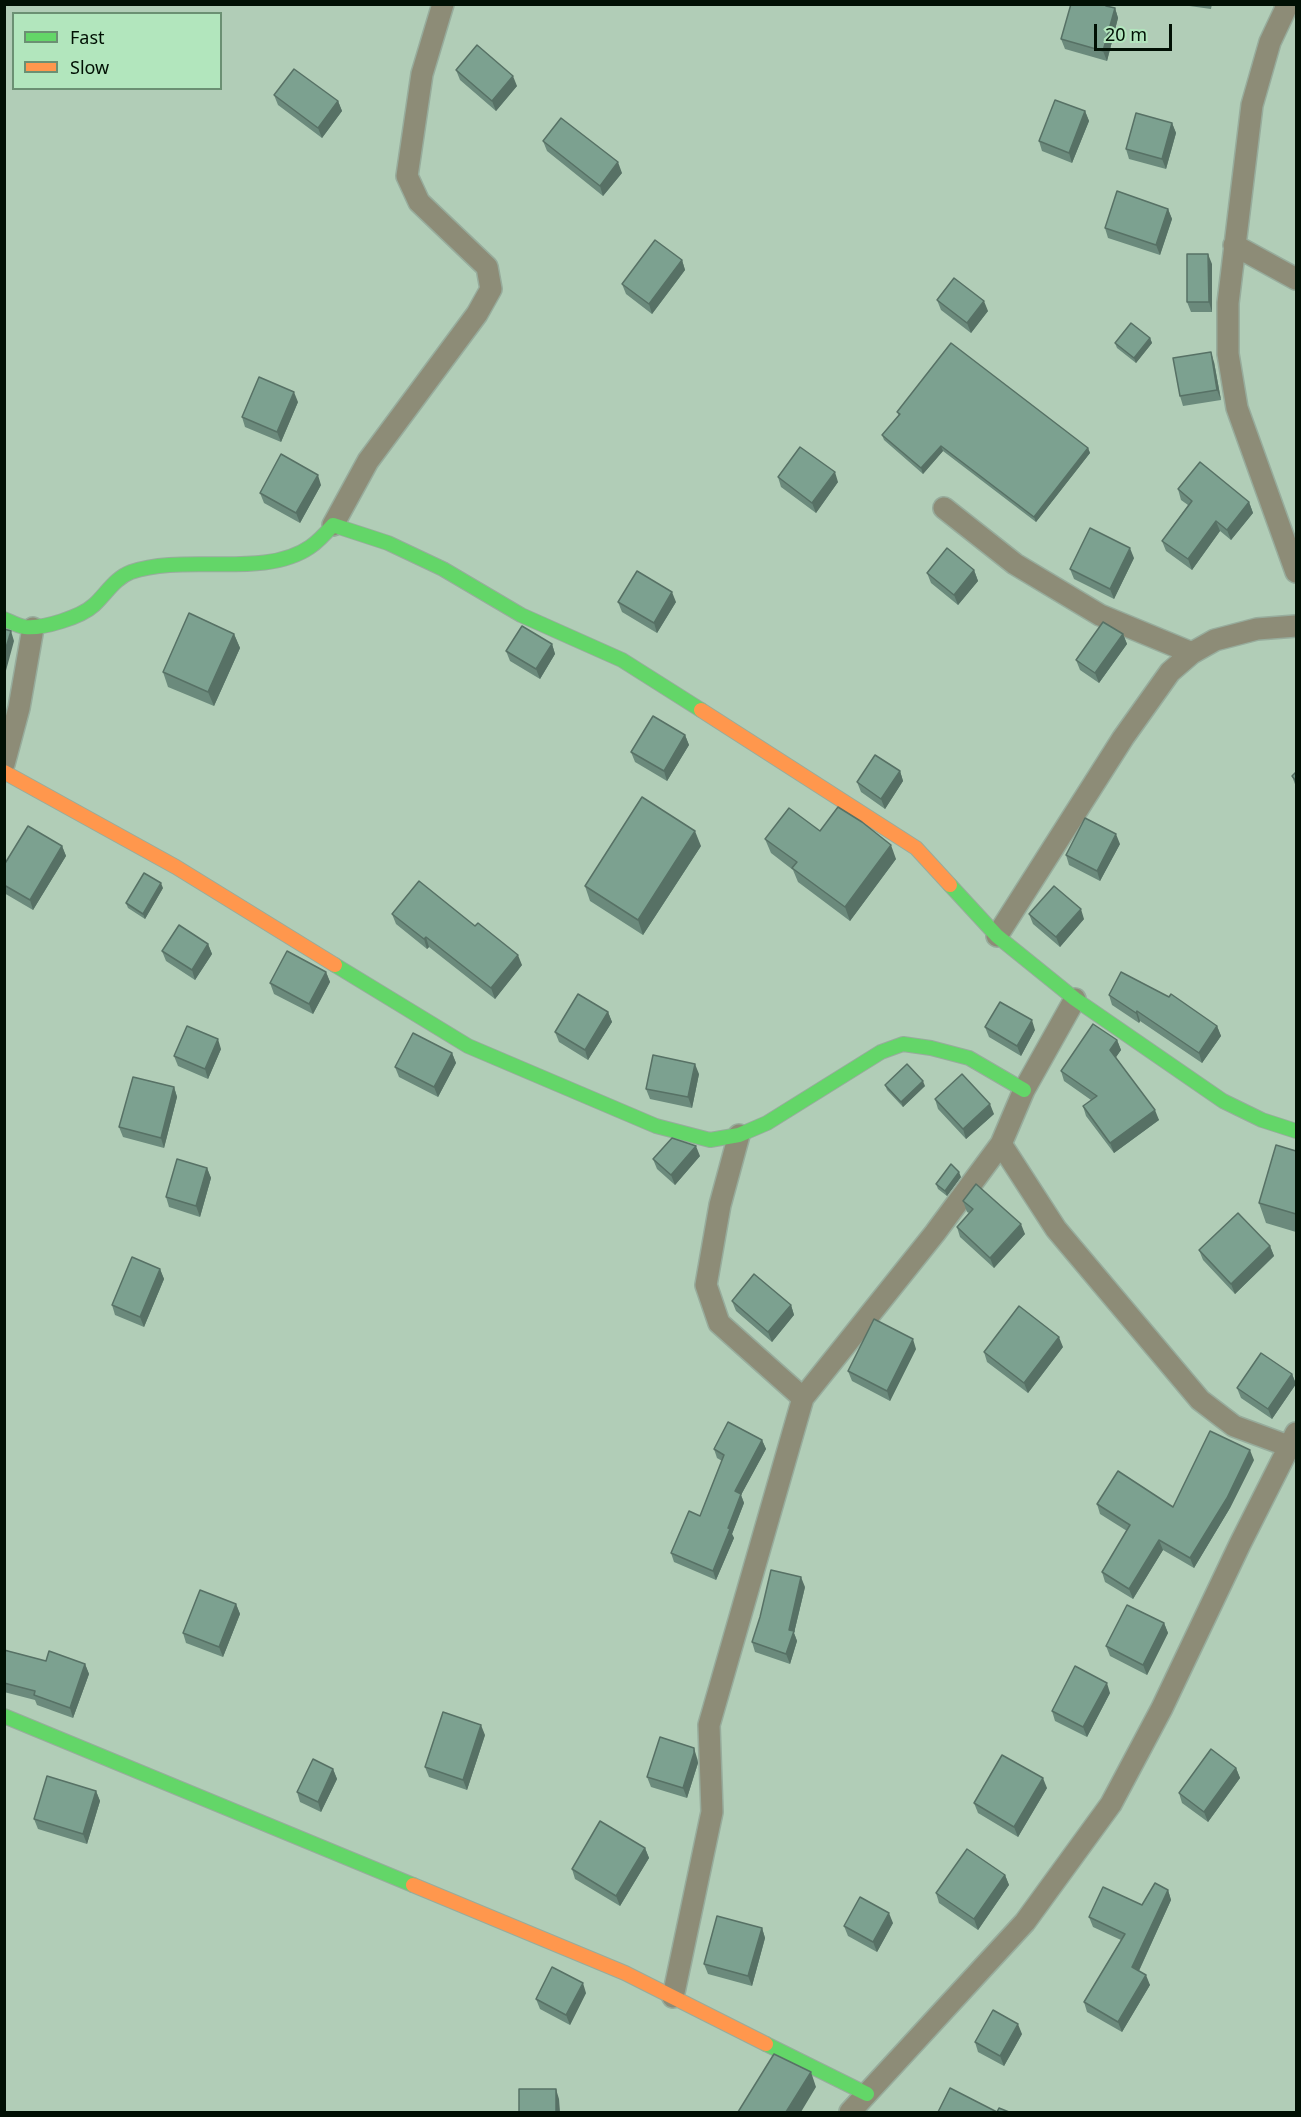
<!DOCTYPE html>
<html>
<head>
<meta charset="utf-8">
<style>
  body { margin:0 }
  #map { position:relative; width:1301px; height:2117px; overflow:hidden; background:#b1cdb7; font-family:"Noto Sans",sans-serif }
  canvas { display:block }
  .frame { position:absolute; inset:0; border:6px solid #011004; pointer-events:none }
  .legend { position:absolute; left:12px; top:12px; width:210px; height:78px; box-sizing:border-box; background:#b2e6bd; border:2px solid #6b9073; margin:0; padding:8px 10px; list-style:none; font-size:18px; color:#011004 }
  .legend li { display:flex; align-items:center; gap:12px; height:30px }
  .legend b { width:30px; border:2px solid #6b9073 }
  .scale { position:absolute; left:1094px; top:24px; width:78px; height:27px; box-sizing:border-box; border:3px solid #011004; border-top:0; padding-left:8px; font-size:18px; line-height:21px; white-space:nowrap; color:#011004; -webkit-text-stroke:4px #b2e6bd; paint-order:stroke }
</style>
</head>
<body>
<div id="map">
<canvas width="1301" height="2117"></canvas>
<div class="frame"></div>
<ul class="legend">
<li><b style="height:8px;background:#63d668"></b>Fast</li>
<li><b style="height:8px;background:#ff974d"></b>Slow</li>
</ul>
<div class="scale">20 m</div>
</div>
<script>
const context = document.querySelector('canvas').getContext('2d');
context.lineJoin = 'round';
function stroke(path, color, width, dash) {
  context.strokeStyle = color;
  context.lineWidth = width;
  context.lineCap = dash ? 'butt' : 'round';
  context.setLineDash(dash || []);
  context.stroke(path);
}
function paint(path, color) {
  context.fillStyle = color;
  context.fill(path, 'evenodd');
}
const street = new Path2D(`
  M1285,4L1286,8L1270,42L1252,105L1228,303V354L1237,408L1296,572
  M1234,245L1296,279
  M944,508L1015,564L1100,615L1192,653
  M333,525L368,461L477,314L491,289L487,267L419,202L407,176L422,74L443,4
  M4,764L19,708L33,628
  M997,936L1123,738L1170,672L1192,653L1215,640L1257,629L1296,626
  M1075,999L1024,1090L1001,1144L1056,1229L1200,1400L1234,1426L1291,1447
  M803,1398L935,1233L1001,1144
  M673,1997L712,1812L709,1725L803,1398L719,1323L706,1285L720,1205L739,1135
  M850,2112L1025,1922L1111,1804L1162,1708L1240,1544L1296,1433`);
const fast = new Path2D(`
  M4,619C11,622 18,626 25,627C43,629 81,617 94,605C106,594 115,578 131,572C185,553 264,579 310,547C319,541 326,533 333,525L388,543L443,569L521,615L622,660L701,710
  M950,885L997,936L1075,999L1223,1101L1262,1120L1296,1131
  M335,965L468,1046L656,1126L710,1140L739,1135L767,1123L881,1052L903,1044L931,1048L969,1058L1024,1090
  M4,1716L413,1885
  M766,2044L867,2094`);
const slow = new Path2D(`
  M701,710L916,848L950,885
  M4,772L176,867L335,965
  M413,1885L625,1973L766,2044`);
stroke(street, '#97ac9c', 24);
stroke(fast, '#97ac9c', 16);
stroke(slow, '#97ac9c', 16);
stroke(street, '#8d8c77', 21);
stroke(fast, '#63d668', 14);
stroke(slow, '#ff974d', 14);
paint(new Path2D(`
  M1175,4H1212L1211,9Z
  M1112,8H1115L1118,18L1107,61L1065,49L1061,39Z
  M456,70L517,86L496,111L460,80Z
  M274,95L338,101L342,111L322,138L278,105Z
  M1085,111L1089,121L1072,163L1042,151L1039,141Z
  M1172,123L1176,133L1166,169L1129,159L1126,149Z
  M543,141L622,173L603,196L547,151Z
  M1168,209L1172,219L1160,255L1108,238L1105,228Z
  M682,260L685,270L652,314L626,294L622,284Z
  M1212,264V312H1191L1187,302Z
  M937,300L988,311L971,333L941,310Z
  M1150,338L1152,343L1136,363L1117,348L1115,343Z
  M1214,362L1221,400L1183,406L1180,396Z
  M298,402L281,442L245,427L242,417Z
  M897,412L1088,448L1090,453L1036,522L943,451L923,474L884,440L882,435L899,416Z
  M778,477L838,482L816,513L781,487Z
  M321,485L300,523L264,503L260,493Z
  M1178,489L1249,502L1253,513L1231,540L1220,531L1192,570L1166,551L1162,541L1188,505L1181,500Z
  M1134,558L1114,599L1074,579L1070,569Z
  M974,570L978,581L958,605L931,583L927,573Z
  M618,602H676L657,633L622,612Z
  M234,634L240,648L214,706L168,687L163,672Z
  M1123,634L1127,644L1099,683L1080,670L1076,660Z
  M552,644L555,654L540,679L510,661L506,651Z
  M685,735L689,745L667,781L635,762L631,752Z
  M900,771L903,781L885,809L861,792L857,782Z
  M1296,772V787L1292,776Z
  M820,831L896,859L850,921L798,882L793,870L771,853L765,839Z
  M1120,844L1100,881L1069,865L1066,855Z
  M62,846L66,856L33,910L4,893V865Z
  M701,846L643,935L590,901L585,886Z
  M163,888L145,919L128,908L126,903Z
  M392,914L522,965L495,999L429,947L427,949L396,924Z
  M1029,914L1084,919L1060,947L1033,924Z
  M208,944L212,954L195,980L166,961L162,951Z
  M326,972L330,982L313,1014L274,994L270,983Z
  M1109,995L1217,1026L1221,1036L1202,1063L1140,1021L1139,1023L1112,1005Z
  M608,1012L612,1022L588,1060L559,1042L555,1032Z
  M985,1027L1035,1030L1021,1056L989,1037Z
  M1117,1040L1121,1050L1116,1057L1159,1120L1114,1153L1086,1116L1083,1106L1091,1100L1064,1081L1061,1071Z
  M221,1049L208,1079L178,1066L174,1056Z
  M452,1053L456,1063L438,1097L399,1077L395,1067Z
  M699,1074L692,1108L650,1099L646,1089Z
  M885,1085L925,1086L903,1107L887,1090Z
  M174,1087L177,1097L164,1148L123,1137L119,1127Z
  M935,1099L994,1114L966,1139L938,1109Z
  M1296,1151V1232L1266,1223L1259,1203Z
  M700,1156L675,1185L657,1169L653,1159Z
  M207,1168L211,1178L200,1217L169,1207L166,1197Z
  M961,1177L947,1196L938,1189L936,1184Z
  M963,1201L1025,1234L994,1268L960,1237L957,1227L969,1213L967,1212Z
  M1270,1246L1274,1256L1235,1294L1203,1260L1199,1250Z
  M160,1269L164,1279L144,1327L115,1315L112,1305Z
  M732,1301L791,1305L794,1315L772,1342L736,1311Z
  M1063,1347L1028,1393L987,1362L984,1352Z
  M916,1349L890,1401L852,1381L848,1371Z
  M1292,1374L1296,1384L1272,1419L1241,1398L1237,1388Z
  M762,1440L766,1449L741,1495L744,1503L732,1534L734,1538L716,1580L674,1562L671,1553L700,1516L722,1461L717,1458L714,1449Z
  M1254,1460L1230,1508L1194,1568L1163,1550L1133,1599L1105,1582L1102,1572L1127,1531L1100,1514L1097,1504L1173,1507Z
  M805,1587L794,1633L797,1641L790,1664L755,1652L752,1642Z
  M236,1604L240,1614L223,1657L186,1643L183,1633Z
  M1164,1623L1168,1633L1147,1675L1110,1656L1106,1646Z
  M4,1650L46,1661L85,1664L89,1674L73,1718L37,1705L35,1700L4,1692Z
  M1110,1693L1087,1737L1055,1721L1052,1711Z
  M485,1735L467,1790L429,1777L425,1767Z
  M697,1758L698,1763L687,1798L651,1787L647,1777Z
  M1236,1768L1240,1778L1208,1822L1182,1803L1179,1793Z
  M333,1769L337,1779L321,1812L300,1802L297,1792Z
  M1047,1788L1018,1837L978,1813L974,1803Z
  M96,1791L100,1801L87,1844L38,1829L34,1819Z
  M645,1848L649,1858L620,1906L575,1879L572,1869Z
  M1005,1875L1009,1885L978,1930L939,1903L936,1893Z
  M1168,1890L1171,1900L1139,1971L1150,1985L1122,2032L1087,2012L1084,2002L1121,1940L1093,1927L1089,1917L1142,1905Z
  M893,1923L877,1952L848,1936L844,1926Z
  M762,1928L765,1938L752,1986L708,1974L704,1964Z
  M586,1993L570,2025L540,2009L536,1999Z
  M1022,2034L1004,2066L978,2052L975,2042Z`), '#6b8a7c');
paint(new Path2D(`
  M1115,8L1118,18L1107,61L1103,51Z
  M513,76L517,86L496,111L492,101Z
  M338,101L342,111L322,138L318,128Z
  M1085,111L1089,121L1072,163L1069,153Z
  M1172,123L1176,133L1166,169L1162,159Z
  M618,162L622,173L603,196L600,186Z
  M1168,209L1172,219L1160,255L1156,245Z
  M1208,254L1212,264V312L1209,302Z
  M682,260L685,270L652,314L649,304Z
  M984,301L988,311L971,333L967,323Z
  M1150,338L1152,343L1136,363L1134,358Z
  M1211,352L1214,362L1221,400L1217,390Z
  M294,392L298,402L281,442L277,432Z
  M941,446L943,451L923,474L921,468Z
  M1088,448L1090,453L1036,522L1034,517Z
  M835,472L838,482L816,513L812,503Z
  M318,475L321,485L300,523L296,513Z
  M1249,502L1253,513L1231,540L1227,530Z
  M1216,521L1220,531L1192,570L1188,559Z
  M1130,548L1134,558L1114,599L1110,589Z
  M974,570L978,581L958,605L954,595Z
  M672,592L676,602L657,633L654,623Z
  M11,631L14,641L4,678V654Z
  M234,634L240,648L214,706L208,692Z
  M1123,634L1127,644L1099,683L1095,673Z
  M552,644L555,654L540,679L536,669Z
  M685,735L689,745L667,781L664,771Z
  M900,771L903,781L885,809L881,799Z
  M695,831L701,846L643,935L638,920Z
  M1116,834L1120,844L1100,881L1097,871Z
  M891,845L896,859L850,921L845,907Z
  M62,846L66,856L33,910L30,900Z
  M161,883L163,888L145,919L143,914Z
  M1081,909L1084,919L1060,947L1056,937Z
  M426,937L429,947L427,949L424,939Z
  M208,944L212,954L195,980L192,970Z
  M518,955L522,965L495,999L491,988Z
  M326,972L330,982L313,1014L309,1004Z
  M1137,1011L1140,1021L1139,1023L1136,1013Z
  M608,1012L612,1022L588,1060L585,1050Z
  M1032,1020L1035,1030L1021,1056L1017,1046Z
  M1217,1026L1221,1036L1202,1063L1199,1053Z
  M218,1039L221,1049L208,1079L205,1069Z
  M1117,1040L1121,1050L1114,1060L1110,1050Z
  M452,1053L456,1063L438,1097L434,1087Z
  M695,1064L699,1074L692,1108L688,1097Z
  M923,1081L925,1086L903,1107L901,1102Z
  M174,1087L177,1097L164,1148L161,1138Z
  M990,1104L994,1114L966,1139L963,1129Z
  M1155,1110L1159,1120L1114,1153L1110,1143Z
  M696,1146L700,1156L675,1185L671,1175Z
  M207,1168L211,1178L200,1217L196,1206Z
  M959,1172L961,1177L947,1196L945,1191Z
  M1021,1224L1025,1234L994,1268L990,1258Z
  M1270,1246L1274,1256L1235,1294L1231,1284Z
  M160,1269L164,1279L144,1327L140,1317Z
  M791,1305L794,1315L772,1342L768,1332Z
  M1059,1337L1063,1347L1028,1393L1024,1383Z
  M913,1339L916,1349L890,1401L887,1391Z
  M1292,1374L1296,1384L1272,1419L1268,1409Z
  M762,1440L766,1449L741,1495L744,1503L732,1534L734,1538L716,1580L713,1571L735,1491Z
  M1250,1450L1254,1460L1230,1508L1194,1568L1190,1558Z
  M1159,1540L1163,1550L1133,1599L1129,1589Z
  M801,1577L805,1587L794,1633L797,1641L790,1664L786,1654L789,1630Z
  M236,1604L240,1614L223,1657L219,1647Z
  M1164,1623L1168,1633L1147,1675L1143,1665Z
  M85,1664L89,1674L73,1718L70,1708Z
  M1107,1683L1110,1693L1087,1737L1083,1727Z
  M481,1725L485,1735L467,1790L463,1780Z
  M694,1748L697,1758L698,1763L687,1798L683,1788Z
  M1236,1768L1240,1778L1208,1822L1204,1812Z
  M333,1769L337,1779L321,1812L318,1802Z
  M1043,1778L1047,1788L1018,1837L1014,1827Z
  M96,1791L100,1801L87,1844L83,1834Z
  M645,1848L649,1858L620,1906L616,1896Z
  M1005,1875L1009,1885L978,1930L974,1919Z
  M1168,1890L1171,1900L1136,1977L1132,1967Z
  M889,1913L893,1923L877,1952L873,1942Z
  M762,1928L765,1938L752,1986L748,1976Z
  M1146,1975L1150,1985L1122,2032L1118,2022Z
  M583,1983L586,1993L570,2025L566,2015Z
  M1018,2024L1022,2034L1004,2066L1000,2056Z
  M811,2072L816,2087L801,2112H786Z
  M556,2089L559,2099L560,2112H556Z`), '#577165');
const building = new Path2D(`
  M1071,4H1107L1106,6L1115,8L1103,51L1061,39Z
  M477,45L513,76L492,101L456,70Z
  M294,69L338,101L318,128L274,95Z
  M1055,100L1085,111L1069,153L1039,141Z
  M1136,113L1172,123L1162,159L1126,149Z
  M561,118L618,162L600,186L543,141Z
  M1117,191L1168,209L1156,245L1105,228Z
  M655,240L682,260L649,304L622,284Z
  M1187,254H1208L1209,302H1187Z
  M954,278L984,301L967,323L937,300Z
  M1131,323L1150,338L1134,358L1115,343Z
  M951,343L1088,448L1034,517L941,446L921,468L882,435L900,414L897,412Z
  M1211,352L1217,390L1180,396L1173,358Z
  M259,377L294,392L277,432L242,417Z
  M800,447L835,472L812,503L778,477Z
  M281,454L318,475L296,513L260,493Z
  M1200,462L1249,502L1227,530L1216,521L1188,559L1162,541L1192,501L1178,489Z
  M1090,528L1130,548L1110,589L1070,569Z
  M947,548L974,570L954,595L927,573Z
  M637,571L672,592L654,623L618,602Z
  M189,613L234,634L208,692L163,672Z
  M1103,622L1123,634L1095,673L1076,660Z
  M522,626L552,644L536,669L506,651Z
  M4,629L11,631L4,654Z
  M653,716L685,735L664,771L631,752Z
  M875,755L900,771L881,799L857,782Z
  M1296,772V781L1292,776Z
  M642,797L695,831L638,920L585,886Z
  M838,807L862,822L891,845L845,907L792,868L797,862L765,839L789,808L820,831Z
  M1085,818L1116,834L1097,871L1066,855Z
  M28,826L62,846L30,900L4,885V865Z
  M144,873L161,883L143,914L126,903Z
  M419,881L475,926L478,923L518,955L491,988L426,937L424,939L392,914Z
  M1054,886L1081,909L1056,937L1029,914Z
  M179,925L208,944L192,970L162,951Z
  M287,951L326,972L309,1004L270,983Z
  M1121,972L1169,997L1171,994L1217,1026L1199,1053L1137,1011L1136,1013L1109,995Z
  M578,994L608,1012L585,1050L555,1032Z
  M1000,1002L1032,1020L1017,1046L985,1027Z
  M1093,1024L1117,1040L1110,1050L1155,1110L1110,1143L1083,1106L1097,1096L1061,1071Z
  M187,1026L218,1039L205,1069L174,1056Z
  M413,1033L452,1053L434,1087L395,1067Z
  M653,1055L695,1064L688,1097L646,1089Z
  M907,1064L923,1081L901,1102L885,1085Z
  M962,1074L990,1104L963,1129L935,1099Z
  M133,1077L174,1087L161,1138L119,1127Z
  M672,1138L696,1146L671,1175L653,1159Z
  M1276,1145L1296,1151V1214L1259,1203Z
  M177,1159L207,1168L196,1206L166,1197Z
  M951,1164L959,1172L945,1191L936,1184Z
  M976,1184L1021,1224L990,1258L957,1227L973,1209L963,1201Z
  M1238,1213L1270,1246L1231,1284L1199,1250Z
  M132,1257L160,1269L140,1317L112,1305Z
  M754,1274L791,1305L768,1332L732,1301Z
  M1019,1306L1059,1337L1024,1383L984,1352Z
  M874,1319L913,1339L887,1391L848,1371Z
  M1261,1353L1292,1374L1268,1409L1237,1388Z
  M728,1422L762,1440L735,1491L741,1494L728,1528L730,1529L713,1571L671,1553L689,1511L700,1516L724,1455L714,1449Z
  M1210,1431L1250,1450L1227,1498L1190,1558L1159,1540L1129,1589L1102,1572L1130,1525L1097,1504L1118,1471L1173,1507Z
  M771,1570L801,1577L789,1630L794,1631L786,1654L752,1642L760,1617Z
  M200,1590L236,1604L219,1647L183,1633Z
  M1127,1605L1164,1623L1143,1665L1106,1646Z
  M4,1650L46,1661L49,1651L85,1664L70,1708L34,1695L35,1691L4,1683Z
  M1075,1666L1107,1683L1083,1727L1052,1711Z
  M443,1712L481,1725L463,1780L425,1767Z
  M660,1737L694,1748V1753L683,1788L647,1777Z
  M1211,1749L1236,1768L1204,1812L1179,1793Z
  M1002,1755L1043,1778L1014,1827L974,1803Z
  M313,1759L333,1769L318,1802L297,1792Z
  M47,1776L96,1791L83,1834L34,1819Z
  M600,1821L645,1848L616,1896L572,1869Z
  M967,1849L1005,1875L974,1919L936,1893Z
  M1155,1883L1168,1890L1132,1967L1146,1975L1118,2022L1084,2002L1125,1934L1089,1917L1103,1887L1142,1905Z
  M860,1897L889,1913L873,1942L844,1926Z
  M717,1916L762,1928L748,1976L704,1964Z
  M552,1967L583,1983L566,2015L536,1999Z
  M993,2010L1018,2024L1000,2056L975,2042Z
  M774,2054L811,2072L786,2112H738Z
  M950,2088L997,2112L999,2108L1009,2112H938Z
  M519,2089H556V2112H519Z`);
paint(building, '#7ca190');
stroke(building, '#577165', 1.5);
</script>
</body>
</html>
